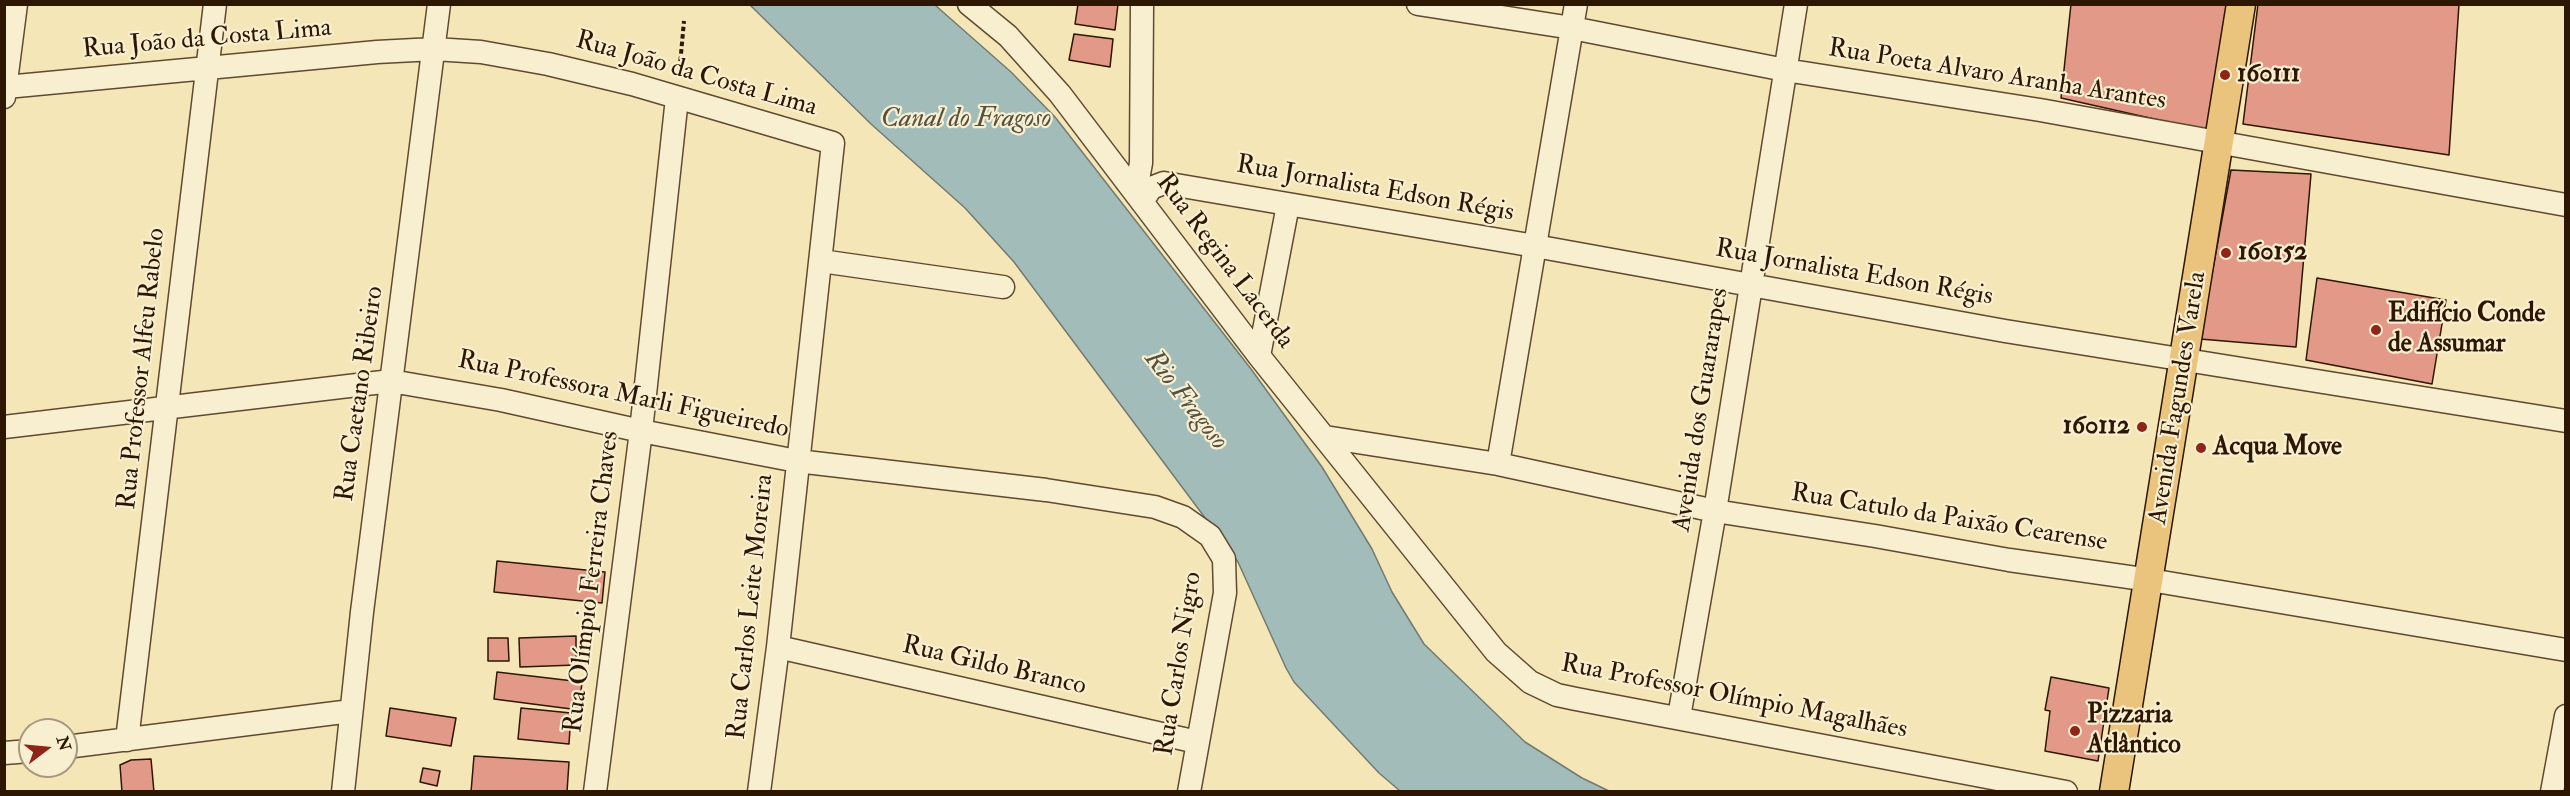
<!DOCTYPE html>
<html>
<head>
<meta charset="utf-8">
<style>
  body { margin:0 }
  #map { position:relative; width:2570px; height:796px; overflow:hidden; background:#f5e6b8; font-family:"IM FELL Double Pica",serif }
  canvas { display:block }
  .frame { position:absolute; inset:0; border:6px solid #2d1602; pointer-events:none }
  .north { position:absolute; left:18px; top:718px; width:60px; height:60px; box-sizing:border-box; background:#f8efd1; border:2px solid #a7987e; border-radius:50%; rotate:74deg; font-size:16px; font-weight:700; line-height:24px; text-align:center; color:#2d1602 }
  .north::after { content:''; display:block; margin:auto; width:21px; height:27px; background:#8f2418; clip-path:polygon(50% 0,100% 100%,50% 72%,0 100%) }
</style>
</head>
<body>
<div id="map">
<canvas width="2570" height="796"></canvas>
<div class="frame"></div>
<div class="north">N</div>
</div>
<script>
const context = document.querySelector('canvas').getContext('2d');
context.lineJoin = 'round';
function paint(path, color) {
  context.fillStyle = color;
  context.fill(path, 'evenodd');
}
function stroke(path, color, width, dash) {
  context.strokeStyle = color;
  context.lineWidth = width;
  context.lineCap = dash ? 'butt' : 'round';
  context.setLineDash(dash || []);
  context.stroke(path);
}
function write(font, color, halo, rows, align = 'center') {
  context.font = font + ' "IM FELL Double Pica",serif';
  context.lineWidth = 4.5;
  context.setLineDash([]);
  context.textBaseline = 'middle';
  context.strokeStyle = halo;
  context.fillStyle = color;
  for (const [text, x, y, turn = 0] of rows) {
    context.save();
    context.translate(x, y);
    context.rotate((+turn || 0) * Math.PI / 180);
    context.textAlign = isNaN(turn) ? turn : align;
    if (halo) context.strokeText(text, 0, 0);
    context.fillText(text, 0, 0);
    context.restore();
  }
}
const water = new Path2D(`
  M750,5H935L1011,72L1055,117L1251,369L1322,467L1372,549L1392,592L1424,644L1525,742L1582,778L1609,791H1400L1379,773L1294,682L1286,668L1238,562L1014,262L965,208L871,124Z`);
paint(water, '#a2bcba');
stroke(water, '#737a70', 1.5);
const building = new Path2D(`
  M1078,4H1118L1115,30L1075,24Z
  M2071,4H2228L2212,132L2061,98Z
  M2258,4H2459L2449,155L2243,124Z
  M1074,34L1113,39L1110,67L1069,60Z
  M2231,170L2311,174L2296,347L2200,339Z
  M2317,278L2446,300L2432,384L2306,360Z
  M497,561L605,572L602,603L494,592Z
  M576,636V665L520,667L519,638Z
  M488,638H508L509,661H488Z
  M497,672L582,682L579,710L494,699Z
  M2051,677L2109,688L2098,761L2045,751L2050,711L2045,710Z
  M390,708L456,718L451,746L386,736Z
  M521,708L571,713L569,744L518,739Z
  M474,756L569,762L567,792H471Z
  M151,759L154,792H122L120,765L131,760Z
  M423,768L440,771L437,786L420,782Z`);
paint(building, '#e39987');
stroke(building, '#2d1602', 1.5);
const minor = new Path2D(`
  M969,4L1008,36L1060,94L1259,356L1496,652L1530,682L1557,695L1576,699L2066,792
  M1418,4L1572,28L1785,70L2040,110L2566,205
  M6,87L377,52L434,49L481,52L548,64L632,84L833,143L778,647L759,792
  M4,97L16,4
  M1126,181L1139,174L1141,163L1142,4
  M1142,202L1151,188L1164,183L1535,246L2005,331L2566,421
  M821,261L1003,287
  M1259,356L1288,205
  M4,427L391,381L501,400L641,431L797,461L1046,490L1155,507L1183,517L1210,536L1224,559L1225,593L1189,792
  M1325,437L1498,464L1715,511L1875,536L2009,560L2150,580L2566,650
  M1498,464L1576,4
  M778,647L1197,742
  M1679,717L1715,511L1796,4
  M127,740L215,4
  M66,747L351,711
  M4,753L30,751
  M343,792L362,612L439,4
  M595,792L641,431L677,98
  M2552,792L2566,716`);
const major = new Path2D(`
  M2114,792L2241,4`);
stroke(minor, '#5f4a30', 25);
stroke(major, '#2d1602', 31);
stroke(new Path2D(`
  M679,76L684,21`), '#2d1602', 4, [4.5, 3]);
stroke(minor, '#f8efd1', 22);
stroke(major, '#eac37c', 28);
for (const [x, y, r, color] of [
  [2225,75,6,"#8f2418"],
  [2226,253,6,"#8f2418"],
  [2376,330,6,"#8f2418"],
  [2142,427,6,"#8f2418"],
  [2201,448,6,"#8f2418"],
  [2075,731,6,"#8f2418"]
]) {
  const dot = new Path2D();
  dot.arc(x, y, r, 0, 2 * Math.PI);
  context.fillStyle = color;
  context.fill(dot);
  stroke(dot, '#f8efd1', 2);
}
write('26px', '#2d1602', '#f8efd1', [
  ["Rua João da Costa Lima",207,40,-5],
  ["Rua João da Costa Lima",696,75,16],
  ["Rua Poeta Alvaro Aranha Arantes",1997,76,9],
  ["Rua Jornalista Edson Régis",1375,190,10],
  ["Rua Regina Lacerda",1224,262,53],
  ["Rua Jornalista Edson Régis",1854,274,10],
  ["Rua Professor Alfeu Rabelo",143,369,-84],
  ["Rua Caetano Ribeiro",361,394,-82],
  ["Rua Professora Marli Figueiredo",623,396,12],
  ["Avenida Fagundes Varela",2179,398,-81],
  ["Avenida dos Guararapes",1702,410,-81],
  ["Rua Catulo da Paixão Cearense",1949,519,9],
  ["Rua Olímpio Ferreira Chaves",593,582,-83],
  ["Rua Carlos Leite Moreira",752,607,-84],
  ["Rua Carlos Nigro",1180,664,-81],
  ["Rua Gildo Branco",994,667,13],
  ["Rua Professor Olímpio Magalhães",1734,698,11]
]);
write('bold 26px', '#2d1602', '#f8efd1', [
  ["160111",2237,75],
  ["160152",2238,253],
  ["Edifício Conde",2388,315],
  ["de Assumar",2388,345],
  ["160112",2130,427,"right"],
  ["Acqua Move",2213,448],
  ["Pizzaria",2087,716],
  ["Atlântico",2087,746]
], 'left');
write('italic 27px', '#565042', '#f8efd1', [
  ["Canal do Fragoso",966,120],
  ["Rio Fragoso",1185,401,52]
]);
</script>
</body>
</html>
